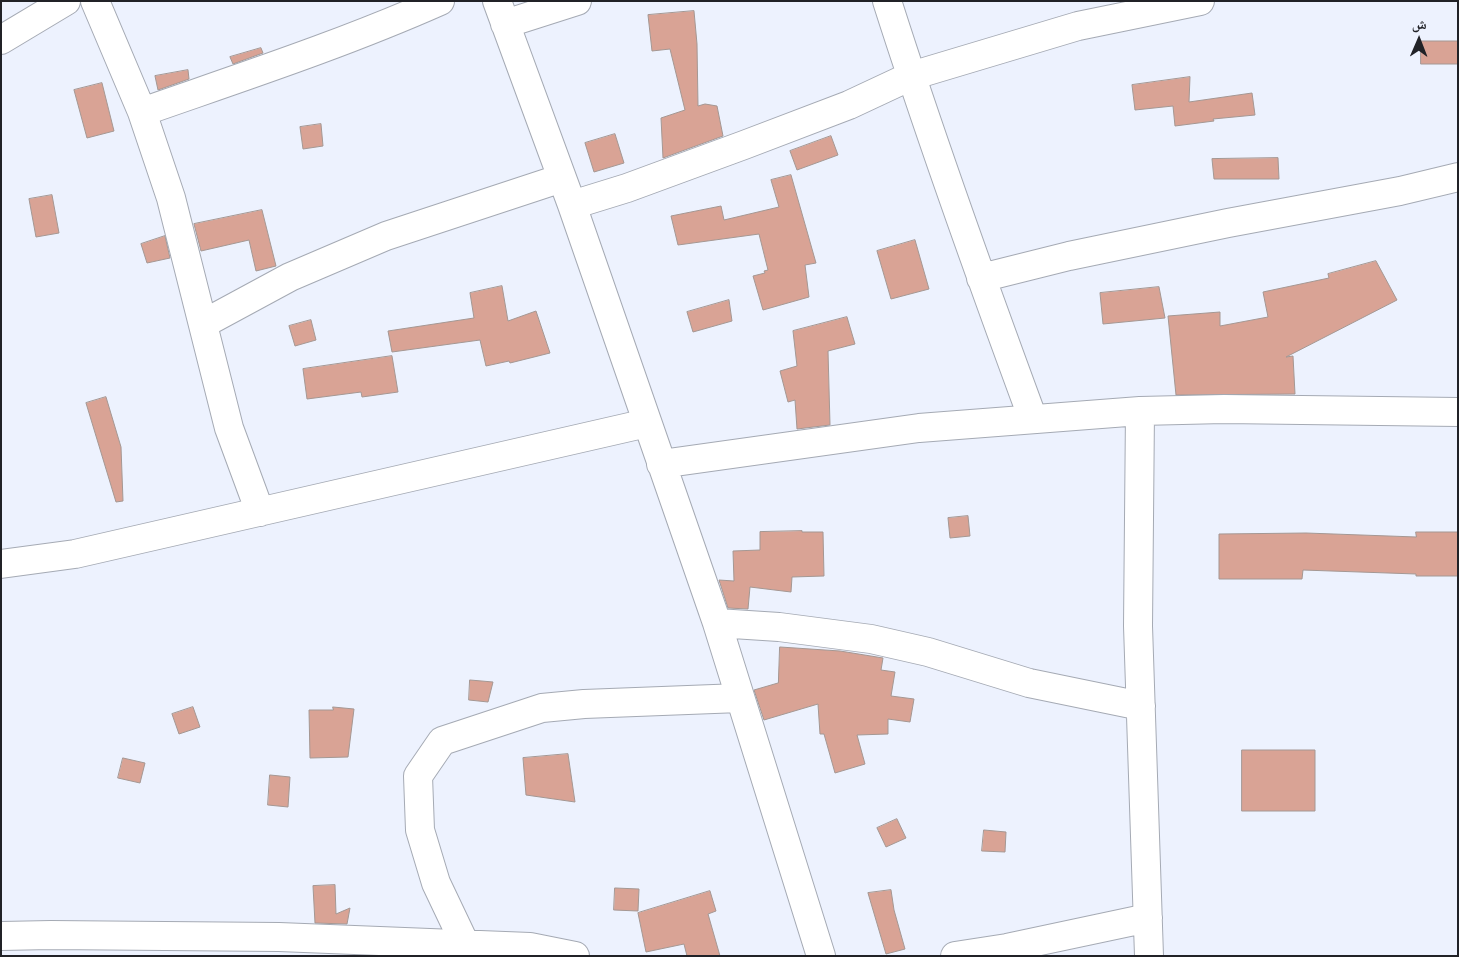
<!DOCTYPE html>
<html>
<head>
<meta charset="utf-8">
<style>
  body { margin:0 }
  #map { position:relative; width:1459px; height:957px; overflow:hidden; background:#edf2fe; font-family:"Nunito Sans","Noto Naskh Arabic",sans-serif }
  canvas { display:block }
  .frame { position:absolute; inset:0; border:2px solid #212227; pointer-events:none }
  .north { position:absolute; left:1394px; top:15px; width:50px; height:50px; -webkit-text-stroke:4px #edf2fe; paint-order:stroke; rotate:1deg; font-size:14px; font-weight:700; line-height:20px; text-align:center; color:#212227 }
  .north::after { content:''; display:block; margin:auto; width:18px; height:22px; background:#212227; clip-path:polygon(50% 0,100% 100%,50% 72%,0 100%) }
</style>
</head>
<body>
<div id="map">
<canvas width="1459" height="957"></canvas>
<div class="frame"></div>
<div class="north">ش</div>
</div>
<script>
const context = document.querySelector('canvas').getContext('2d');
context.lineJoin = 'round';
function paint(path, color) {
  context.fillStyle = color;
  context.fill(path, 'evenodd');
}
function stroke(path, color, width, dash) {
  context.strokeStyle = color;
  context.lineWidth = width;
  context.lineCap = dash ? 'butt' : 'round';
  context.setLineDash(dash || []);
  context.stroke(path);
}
const building = new Path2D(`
  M694,11L697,44L698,106L705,104L717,106L723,136L663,158L661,118L685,110L670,49L652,51L648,15Z
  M1421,41H1458V64H1421Z
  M261,48L263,53L233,64L230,57Z
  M188,70L189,79L158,90L155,76Z
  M1190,77L1189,102L1252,93L1255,115L1213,119L1214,121L1175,126L1173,106L1135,110L1132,85Z
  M102,83L114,131L87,138L74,90Z
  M321,124L323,146L303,149L300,127Z
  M615,134L624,163L594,172L585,143Z
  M831,136L838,155L797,170L790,151Z
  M1278,158L1279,179H1214L1212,159Z
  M791,175L816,263L805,265L809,297L763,310L753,276L765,273L764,271L768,270L759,234L678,245L671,216L721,206L724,220L779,207L771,180Z
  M52,195L59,233L36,237L29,199Z
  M262,210L276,266L256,271L249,240L201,251L194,224Z
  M165,236L170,258L147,263L141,244Z
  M915,240L929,289L891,299L877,251Z
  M1376,261L1397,300L1286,357L1293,356L1295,394L1176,395L1168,316L1220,312V326L1268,317L1263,292L1329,278L1328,274Z
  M502,286L508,321L536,311L550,353L510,363L509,361L486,366L480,340L392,352L388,331L474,318L470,293Z
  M1159,287L1165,318L1103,324L1100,293Z
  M729,300L732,321L693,332L687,312Z
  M847,317L855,344L828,351L830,425L797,429L795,400L788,402L780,371L797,366L793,331Z
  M311,320L316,340L295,346L289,326Z
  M392,356L398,392L362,397L361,392L307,399L303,369Z
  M106,397L121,447L123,501L116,502L86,403Z
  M968,516L970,536L950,538L948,518Z
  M802,531V532H823L824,576L792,577L791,592L750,587L748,609L728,608L719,580L734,581L733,551L760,550V532Z
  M1416,532H1458V576H1416V574L1303,570L1302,579H1219V534L1306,533L1416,537Z
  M780,647L840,651L883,658L881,670L895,672L891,696L914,699L910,722L888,719V734L857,735L865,764L835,773L824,734H820L818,704L764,720L754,690L778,683Z
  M470,680L493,682L488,702L469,700Z
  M193,707L200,727L179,734L172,714Z
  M333,707L354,709L348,757L310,758L309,710H333Z
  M1242,750H1315V811H1242Z
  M568,754L575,802L526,795L523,758Z
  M123,758L145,763L140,783L118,778Z
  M270,775L290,777L288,807L268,805Z
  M897,819L906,838L886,847L877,828Z
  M984,830L1006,832L1005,852L982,851Z
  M335,885L336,914L350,908L347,924L315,923L313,886Z
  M615,888L639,889L638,911L614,910Z
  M891,890L894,910L905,949L886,954L868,893Z
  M710,891L716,911L708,914L720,956H687L684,944L646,952L638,913Z`);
paint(building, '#d9a395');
stroke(building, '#a49793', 1);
const minor = new Path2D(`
  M95,1L142,112L171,198L229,428L260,512
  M497,1L572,205L717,623L821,956
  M887,1C932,142 982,281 1033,419
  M505,24L577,1
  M1,40L66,1
  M142,112C242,77 343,44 440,1
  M572,205L627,188L744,145L849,105L911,76L1078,26L1200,1
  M981,278L1069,256L1228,223L1400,191L1458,177
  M203,324L290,277L386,236L562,178
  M1140,411L1138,626L1149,956
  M661,464L919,428L1140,411L1224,409L1458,412
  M1,564L75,554L647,423
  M717,623L779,627L871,639L928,652L1029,683L1141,706
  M1,936L51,935L279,937L530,947L575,956
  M465,944L436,883L420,830L418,776L442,741L542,708L584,704L740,698
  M955,956L1007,948L1148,918`);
stroke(minor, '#a5aab4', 30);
stroke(minor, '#fff', 28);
</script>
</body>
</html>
